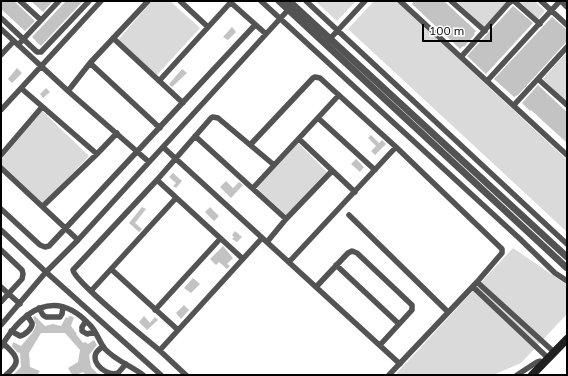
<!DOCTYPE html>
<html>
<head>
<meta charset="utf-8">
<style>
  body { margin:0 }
  #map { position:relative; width:568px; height:376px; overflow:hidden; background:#fff; font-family:Mulish,sans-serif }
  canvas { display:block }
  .frame { position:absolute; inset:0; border:2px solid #000; pointer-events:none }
  .scale { position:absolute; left:422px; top:24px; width:70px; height:18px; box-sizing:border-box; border:2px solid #000; border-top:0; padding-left:5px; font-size:12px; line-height:14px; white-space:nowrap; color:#000; -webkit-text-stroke:3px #fff; paint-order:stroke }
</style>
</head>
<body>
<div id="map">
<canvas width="568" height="376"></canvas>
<div class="frame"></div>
<div class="scale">100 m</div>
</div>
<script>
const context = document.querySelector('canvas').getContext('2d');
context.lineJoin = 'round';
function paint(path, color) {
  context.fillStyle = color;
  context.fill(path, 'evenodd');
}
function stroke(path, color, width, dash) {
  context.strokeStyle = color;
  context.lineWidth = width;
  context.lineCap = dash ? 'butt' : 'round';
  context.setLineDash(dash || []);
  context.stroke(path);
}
paint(new Path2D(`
  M152,1H170L200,28L157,75L118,40Z
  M315,1H356L337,21Z
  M374,1H396L567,160V232L348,29Z
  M456,1H508L484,27Z
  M519,1H535L545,11L538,19Z
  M567,52V102L543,79Z
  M42,111L89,156L43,204L1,165V160Z
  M298,143L327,172L286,215L257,188Z
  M513,248L567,285V314L521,363L493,375H395Z`), '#dadada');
paint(new Path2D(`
  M1,1H14L35,21L25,31L1,9Z
  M31,1H53L43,12Z
  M66,1H83L41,46L32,37Z
  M414,1H444L476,31L474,33L475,34L464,47L463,46L460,49L412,4Z
  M513,6L533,23L486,74L467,56Z
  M552,17L567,30V41L518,95L514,97L494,79Z
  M232,27L236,32L228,40L223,37Z
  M17,68L22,73L12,83L8,79Z
  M182,69L187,73L172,87L169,84Z
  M538,85L567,112V143L531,110L530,111L522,103Z
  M46,88L50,92L43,98L40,94Z
  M371,135L379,143L382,140L386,144L375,155L371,151L376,146L368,138Z
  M356,159L364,167L360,172L351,164Z
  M173,173L182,181L176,188L173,186L176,183L169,177Z
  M226,181L233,188L239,182L243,185L231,198L220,187Z
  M142,207L146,209L135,223L142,229L139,232L129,223Z
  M210,207L219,216L214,221L205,212Z
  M235,231L242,237L237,242L232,239L234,237L232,235Z
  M223,246L233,258L227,264L230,266L227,269L219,262L216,265L210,259Z
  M193,278L200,284L191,293L184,288Z
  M184,305L189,310L181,319L176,313Z
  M35,316L45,326L53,324L61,326L66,317L68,318L69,316L74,317L71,326L77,334H76L83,343L85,342L88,344L94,340L97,345L89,355L91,367L99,375H86L83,372L76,375H72L68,368L78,362L80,350L65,333H41L29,353L30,367L40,371L37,375H13L21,367L20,353L17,352L12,346L13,342L21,346L33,332L36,325L33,317Z
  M144,316L150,323L155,317L158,320L147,330L139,322Z`), '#c3c3c3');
stroke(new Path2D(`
  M20,1L41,20
  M180,1L208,27
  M229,1L266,34
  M261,1L519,238L555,273L567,281
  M306,1L567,244
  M400,1L567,155
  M451,1L485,31
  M514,1L540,24
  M541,1L567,25
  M561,1L567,7
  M1,18L37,52H41L89,1
  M1,29L68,91L149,162
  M113,38L183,103
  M327,42L365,1
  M18,45L59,1
  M1,55L14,41
  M461,57L509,3L512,1
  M90,63L160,128
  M538,79L567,105
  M159,81L231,2
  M487,81L560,1
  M22,89L97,154
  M68,91L90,63L148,1
  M514,105L567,47
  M1,110L101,1
  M318,118L375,170
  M195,136L286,219
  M299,139L355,192
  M251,144L313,78L315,77L320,78L396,147L502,249V253L477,282L389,375
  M163,147L400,364
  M1,155L42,107
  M1,168L78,240
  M157,180L243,259
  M253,188L339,95
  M43,206L97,154L117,133
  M1,209L40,245L45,247L49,246L255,25
  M349,215L448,312
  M1,230L46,272L161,375
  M267,242L286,219L332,171
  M1,250L22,270L23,274L22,279L1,302
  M289,262L396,147
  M336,265L399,324
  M111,269L178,330
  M477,282L554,352
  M1,287L20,304
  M316,287L348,253L352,251L357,253L412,305V310L380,345
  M473,287L548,358
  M91,291L176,198
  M39,308L43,315L46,317H60L62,314L63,307
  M155,310L220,239
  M86,321L82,327V331L87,334L95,332
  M1,325L46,272L78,240L288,10
  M11,331L20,336C25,335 33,328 32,323L27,315
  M3,343C8,348 20,357 15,365C13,369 9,372 6,375
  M103,346C101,348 97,351 96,353C91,365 108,376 118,373L126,364
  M1,347C23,310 55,287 90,325C97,332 99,342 105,349C115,360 131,366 143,375
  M160,350L262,238
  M186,375C177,367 168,358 159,350C145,338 75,282 73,270L157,180L211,118L213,117L218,118L274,165
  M517,375L537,362L540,361L543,363`), '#535353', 5.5);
stroke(new Path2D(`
  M279,1L567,268
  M289,1L567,257`), '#535353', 7);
stroke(new Path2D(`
  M532,375L567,339`), '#202020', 8);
</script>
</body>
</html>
